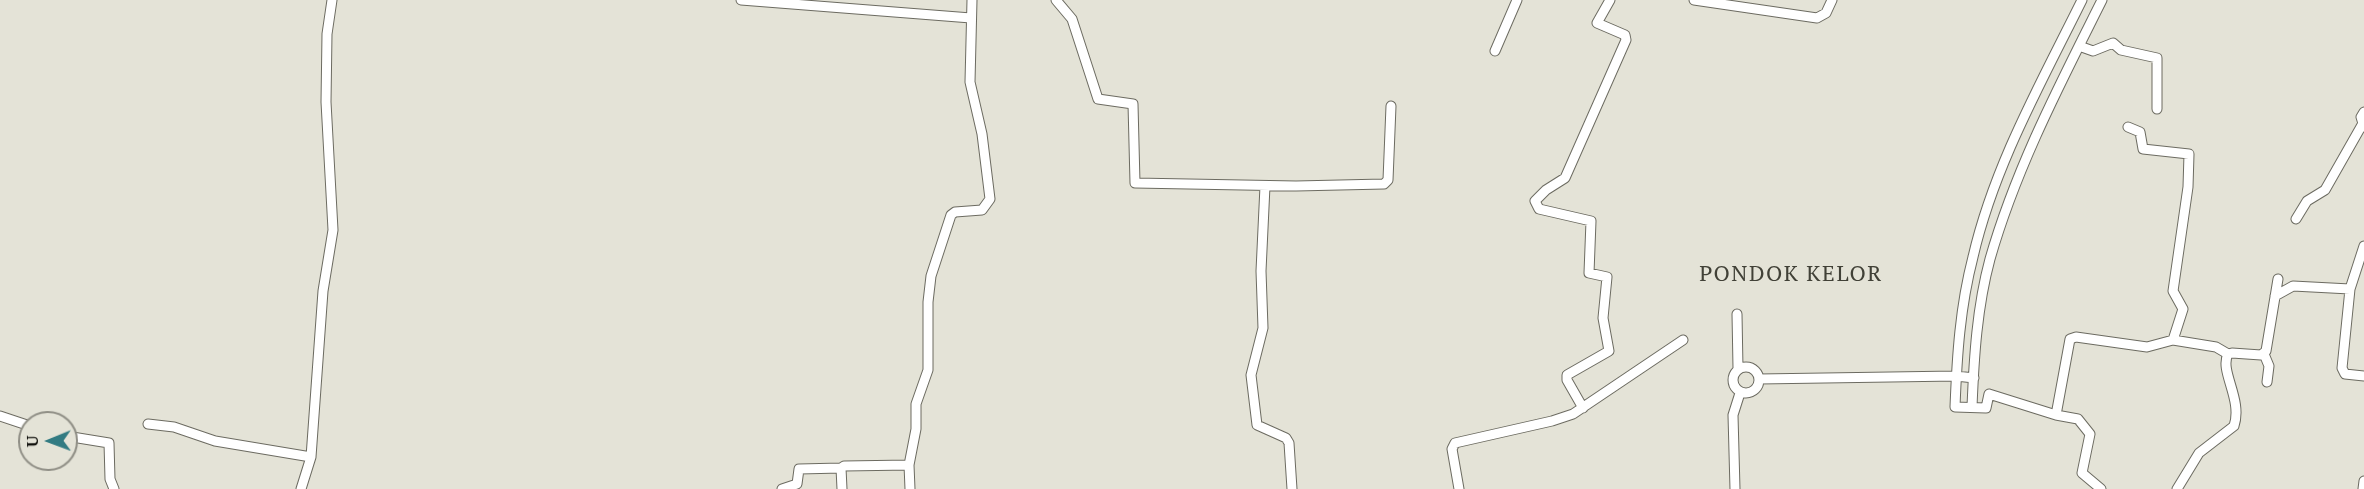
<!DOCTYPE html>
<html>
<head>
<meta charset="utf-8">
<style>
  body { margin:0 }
  #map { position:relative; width:2364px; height:489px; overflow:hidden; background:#e4e3d7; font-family:"PT Serif",serif }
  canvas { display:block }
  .north { position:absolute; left:18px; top:411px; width:60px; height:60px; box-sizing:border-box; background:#e4e3d7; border:2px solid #908f86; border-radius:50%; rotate:269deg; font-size:16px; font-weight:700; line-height:24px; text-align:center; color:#11110d }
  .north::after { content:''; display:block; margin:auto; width:21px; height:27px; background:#327b82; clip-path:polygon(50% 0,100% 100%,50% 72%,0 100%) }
</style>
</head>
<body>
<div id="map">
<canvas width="2364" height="489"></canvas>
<div class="north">U</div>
</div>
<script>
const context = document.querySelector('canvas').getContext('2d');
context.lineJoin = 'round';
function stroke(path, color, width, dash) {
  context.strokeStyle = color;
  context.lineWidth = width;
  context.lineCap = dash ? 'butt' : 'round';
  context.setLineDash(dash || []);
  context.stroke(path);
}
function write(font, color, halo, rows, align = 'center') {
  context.font = font + ' "PT Serif",serif';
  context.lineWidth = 4.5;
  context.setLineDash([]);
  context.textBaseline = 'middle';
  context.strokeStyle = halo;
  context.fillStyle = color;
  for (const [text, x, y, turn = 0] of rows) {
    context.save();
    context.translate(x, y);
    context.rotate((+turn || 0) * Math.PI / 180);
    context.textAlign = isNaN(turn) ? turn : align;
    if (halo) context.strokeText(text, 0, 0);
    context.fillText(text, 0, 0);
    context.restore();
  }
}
const minor = new Path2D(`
  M741,0L971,18
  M1056,0L1072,19L1098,99L1133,104L1135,183L1296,186L1384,184L1388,180L1391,106
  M1694,0L1817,18L1826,13L1832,0
  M2082,0C2041,83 1994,166 1973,257C1960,307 1957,356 1955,407L1986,408L1989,394L2056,415L2078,419L2090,434L2082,473L2101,489
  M2079,46L2093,51L2113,43L2121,50L2157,58V109
  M1495,51L1517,0
  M2364,112L2361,117L2364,127
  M1265,186L1261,271L1263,328L1251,375L1257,425L1286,438L1289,443L1292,489
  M2296,219L2307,201L2325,190L2362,125
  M2364,246L2350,289L2342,368L2345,374L2364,376
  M2275,296L2293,286L2350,289
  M1737,314L1738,368
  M2173,340L2216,347L2228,354
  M2264,354L2269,366L2267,382
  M1733 380a13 13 0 1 1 26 0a13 13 0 1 1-26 0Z
  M1759,379L1956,376L1974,378
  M1972,407C1974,357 1977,307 1990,259C2016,168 2060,84 2102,0
  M1583,408L1567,380V375L1609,351L1603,318L1607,277L1589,273L1591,221L1539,209L1535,201L1546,190L1565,178L1626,40L1625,35L1597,23L1610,0
  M2056,415L2070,339L2076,337L2147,347L2173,340L2183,309L2173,291L2188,187L2189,154L2143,149L2140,132L2128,127
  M0,416L30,426
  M148,424L174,427L215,441L311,457L323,291L333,230L326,102L327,34L332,0
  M66,436L109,443L110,479L114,489
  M301,489L311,457
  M782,489L797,484L799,469L841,468
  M842,489L841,468L844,466L909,465
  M910,489L909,465L916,429V404L928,370V302L931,276L951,215L955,212L982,210L990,199L982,134L970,82L972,0
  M1459,489L1452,449L1455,443L1552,421L1573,414L1683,340
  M1735,489L1733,415L1740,393
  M2177,489L2199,453L2234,426C2243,399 2219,371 2228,354L2232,353L2261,355L2266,351L2278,279
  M2363,489L2364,481`);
stroke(minor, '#6c6b61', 11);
stroke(minor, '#fff', 9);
context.letterSpacing = '1.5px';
write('22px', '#414137', '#e4e3d7', [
  ["PONDOK KELOR",1791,275]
]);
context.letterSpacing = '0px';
</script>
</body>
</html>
